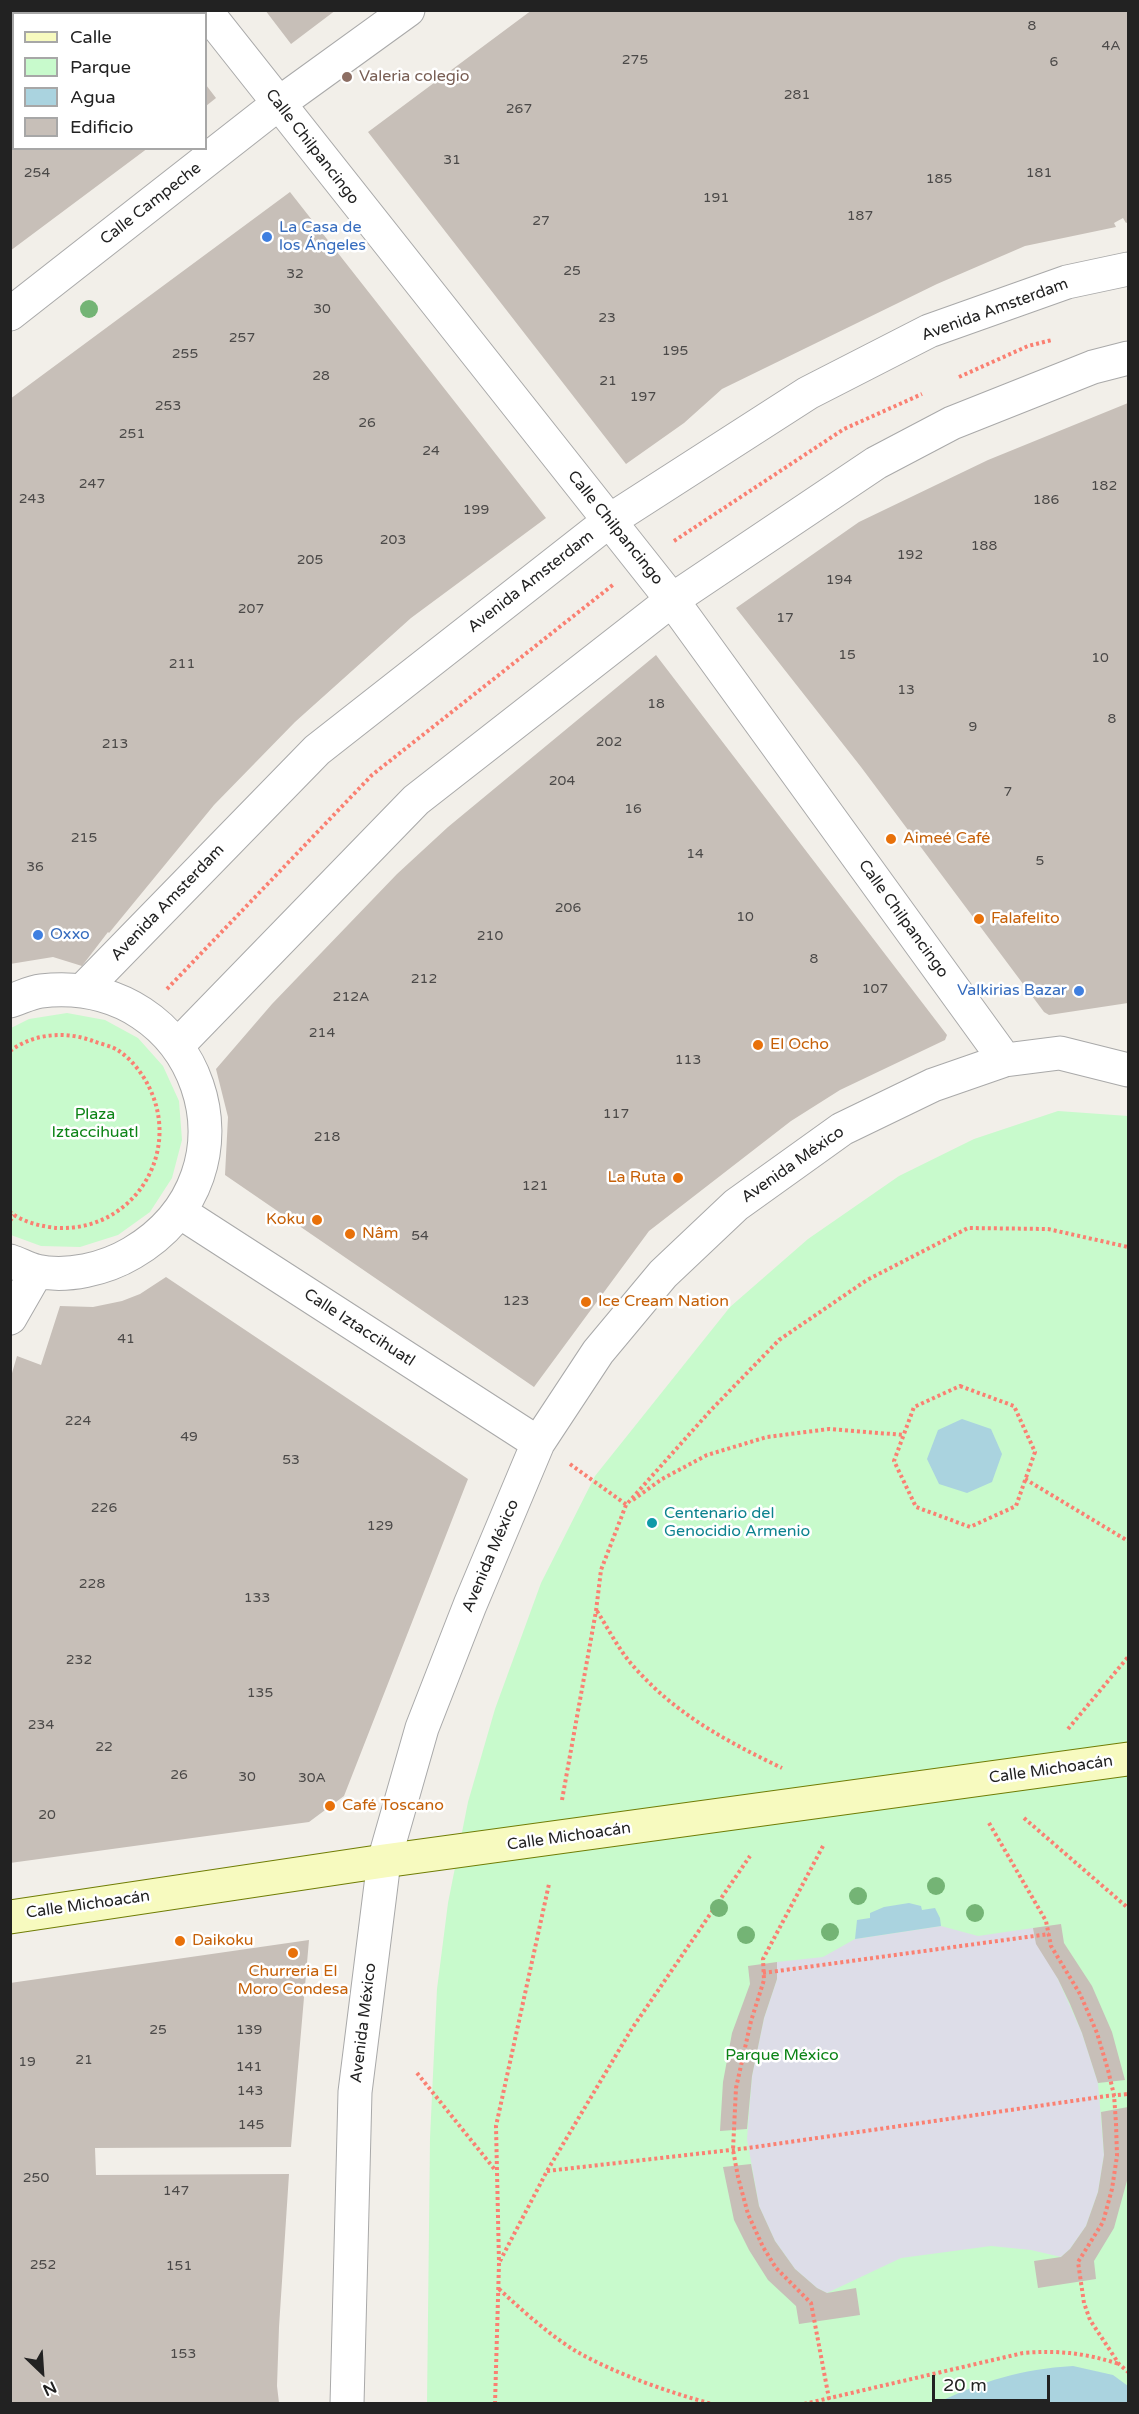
<!DOCTYPE html>
<html>
<head>
<meta charset="utf-8">
<style>
  body { margin:0 }
  #map { position:relative; width:1139px; height:2414px; overflow:hidden; background:#f2efe9; font-family:"Varela Round",sans-serif }
  canvas { display:block }
  .frame { position:absolute; inset:0; border:12px solid #222; pointer-events:none }
  .legend { position:absolute; left:12px; top:12px; width:195px; height:138px; box-sizing:border-box; background:#fff; border:2px solid #a7a7a7; margin:0; padding:8px 10px; list-style:none; font-size:18px; color:#222 }
  .legend li { display:flex; align-items:center; gap:12px; height:30px }
  .legend b { width:30px; border:2px solid #a7a7a7 }
  .north { position:absolute; left:12px; top:2342px; width:60px; height:60px; -webkit-text-stroke:4px #fff; paint-order:stroke; rotate:155deg; font-size:16px; font-weight:700; line-height:24px; text-align:center; color:#222 }
  .north::after { content:''; display:block; margin:auto; width:21px; height:27px; background:#222; clip-path:polygon(50% 0,100% 100%,50% 72%,0 100%) }
  .scale { position:absolute; left:932px; top:2375px; width:118px; height:27px; box-sizing:border-box; border:3px solid #222; border-top:0; padding-left:8px; font-size:18px; line-height:21px; white-space:nowrap; color:#222; -webkit-text-stroke:4px #fff; paint-order:stroke }
</style>
</head>
<body>
<div id="map">
<canvas width="1139" height="2414"></canvas>
<div class="frame"></div>
<ul class="legend">
<li><b style="height:8px;background:#f7fabf"></b>Calle</li>
<li><b style="height:16px;background:#c8facc"></b>Parque</li>
<li><b style="height:16px;background:#aad3df"></b>Agua</li>
<li><b style="height:16px;background:#c7bfb8"></b>Edificio</li>
</ul>
<div class="north">N</div>
<div class="scale">20 m</div>
</div>
<script>
const context = document.querySelector('canvas').getContext('2d');
context.lineJoin = 'round';
function paint(path, color) {
  context.fillStyle = color;
  context.fill(path, 'evenodd');
}
function stroke(path, color, width, dash) {
  context.strokeStyle = color;
  context.lineWidth = width;
  context.lineCap = dash ? 'butt' : 'round';
  context.setLineDash(dash || []);
  context.stroke(path);
}
function write(font, color, halo, rows, align = 'center') {
  context.font = font + ' "Varela Round",sans-serif';
  context.lineWidth = 5;
  context.setLineDash([]);
  context.textBaseline = 'middle';
  context.strokeStyle = halo;
  context.fillStyle = color;
  for (const [text, x, y, turn = 0] of rows) {
    context.save();
    context.translate(x, y);
    context.rotate((+turn || 0) * Math.PI / 180);
    context.textAlign = isNaN(turn) ? turn : align;
    if (halo) context.strokeText(text, 0, 0);
    context.fillText(text, 0, 0);
    context.restore();
  }
}
paint(new Path2D(`
  M67,1013L105,1020L138,1038L163,1066L179,1101L182,1140L172,1178L150,1212L118,1235L80,1247L41,1246L11,1235V1028L29,1019Z
  M1058,1111L1128,1116V2403L427,2404L430,2138L437,1989L448,1903L468,1802L495,1709L541,1583L595,1476L730,1307L808,1239L899,1176L974,1139Z`), '#c8facc');
paint(new Path2D(`
  M941,1926L978,1936L1033,1928L1035,1936L1058,1979L1082,2033L1098,2083L1104,2155L1098,2192L1086,2226L1070,2249L1061,2257L1031,2250L991,2246L901,2258L827,2293L817,2288L795,2269L775,2241L759,2206L747,2139L752,2076L764,2018L777,1979V1962L823,1957L855,1939Z`), '#dddde8');
paint(new Path2D(`
  M962,1419L991,1429L1002,1454L992,1482L967,1493L939,1484L927,1459L938,1430Z
  M909,1903L921,1906L922,1910L935,1908L940,1918L941,1926L855,1939L857,1920L870,1918V1913L884,1907Z
  M1073,2366L1113,2375L1128,2386V2403H937C983,2381 1021,2369 1073,2366Z`), '#aad3df');
paint(new Path2D(`
  M10,10H148L150,14H14V148H148L10,251Z
  M265,10H336L291,44Z
  M532,10H1128V222L1126,223L1123,218L1114,223L1116,227L1025,246L937,284L722,389L684,423L626,464L368,132Z
  M206,85L216,98L206,106Z
  M290,192L546,518L411,618L295,722L214,805L109,933L108,932L82,966L53,957L10,964V399Z
  M1128,403V1003L1049,1015L1044,1012L861,767L736,608L859,522L988,460Z
  M656,655L947,1035L945,1040L840,1090L791,1121L649,1231L534,1387L225,1175L228,1117L216,1069L272,1004L397,874L448,827Z
  M166,1277L468,1479L344,1796L309,1822L10,1863V1380L17,1356L41,1365L60,1306L93,1307L122,1301L140,1294Z
  M1061,1924L1064,1943L1092,1986L1112,2032L1125,2080L1098,2083L1082,2033L1070,2004L1058,1979L1036,1944L1033,1928Z
  M309,1940L291,2147L95,2148L96,2175L289,2174L279,2327L277,2386L279,2403H10V1983Z
  M777,1962V1979L764,2018L752,2076L747,2129L720,2131L723,2082L732,2033L750,1984L748,1966Z
  M1128,2107V2177L1114,2228L1094,2261L1096,2279L1038,2288L1034,2261L1061,2257L1070,2249L1086,2226L1098,2192L1104,2155L1101,2112Z
  M751,2164L759,2206L775,2241L795,2269L817,2288L827,2293L856,2288L860,2315L799,2324L796,2306L768,2280L749,2250L734,2220L723,2167Z`), '#c7bfb8');
const street = new Path2D(`
  M205,10L672,600L1005,1060
  M10,314L278,104L408,10
  M83,990L317,750L609,521L808,393L929,331L1067,282L1128,269
  M10,1001C20,998 31,992 41,991C200,973 268,1173 132,1253C105,1269 67,1278 36,1271C28,1269 19,1264 10,1261
  M178,1045L416,800L672,600L876,463L952,423L1093,367L1128,358
  M180,1212L538,1443
  M10,1318L37,1271
  M347,2404L355,2092L384,1861L422,1728L470,1605L538,1443L598,1352L663,1274L736,1205L842,1129L933,1085L1005,1060L1060,1053L1128,1070`);
const secondary = new Path2D(`
  M10,1917L384,1861L1128,1759`);
stroke(street, '#a9a9a9', 35);
stroke(secondary, '#707d05', 35);
stroke(new Path2D(`
  M959,377L1028,346L1052,340
  M674,541L844,429L922,394
  M167,989L372,775L614,584
  M10,1051C34,1033 66,1031 93,1041C101,1044 112,1046 119,1051C131,1059 142,1073 148,1085C183,1152 134,1231 58,1228C43,1227 22,1222 10,1212
  M10,1221L14,1215
  M960,1386L1014,1406L1035,1452L1016,1506L970,1527L916,1507L894,1461L914,1407Z
  M570,1464L627,1505
  M1025,1479L1128,1541
  M633,1500L662,1479L707,1455L767,1437L829,1429L904,1435
  M597,1611C609,1630 620,1652 635,1668C677,1715 726,1741 782,1768
  M1068,1729L1128,1657
  M562,1800L596,1611L601,1570L626,1505L711,1410L779,1340L867,1280L968,1228L1048,1229L1128,1247
  M1024,1818L1128,1908
  M989,1823L1046,1921L1051,1946L1080,1994L1097,2033L1108,2070L1114,2095L1116,2123L1117,2156L1112,2189L1103,2222L1078,2262L1084,2303L1090,2320L1119,2364L1128,2372
  M823,1846L763,1959L764,1980L751,2021L736,2088L733,2150L738,2177L748,2214L763,2247L776,2268L811,2303L830,2404
  M763,1973L1049,1934
  M417,2073L496,2171
  M547,2171L748,2148L1107,2096L1128,2094
  M500,2261L547,2171L631,2030L750,1856
  M499,2289C522,2310 547,2333 574,2350C613,2373 668,2392 712,2404
  M495,2404L499,2263L496,2126L549,1884
  M804,2404L1023,2353C1058,2350 1085,2353 1119,2364`), '#fa8072', 4, [3, 3]);
stroke(street, '#fff', 33);
stroke(secondary, '#f7fabf', 33);
context.fillStyle = '#74b475';
for (const [x, y] of [
  [89,309],
  [936,1886],
  [858,1896],
  [719,1908],
  [975,1913],
  [830,1932],
  [746,1935]
]) {
  context.beginPath();
  context.arc(x, y, 9, 0, 2 * Math.PI);
  context.fill();
}
for (const [x, y, r, color] of [
  [347,77,6,"#8d6e63"],
  [267,237,6,"#3f7fe0"],
  [891,839,6,"#e8710a"],
  [979,919,6,"#e8710a"],
  [38,935,6,"#3f7fe0"],
  [1079,991,6,"#3f7fe0"],
  [758,1045,6,"#e8710a"],
  [678,1178,6,"#e8710a"],
  [317,1220,6,"#e8710a"],
  [350,1234,6,"#e8710a"],
  [586,1302,6,"#e8710a"],
  [652,1523,6,"#0f9aa8"],
  [330,1806,6,"#e8710a"],
  [180,1941,6,"#e8710a"],
  [293,1953,6,"#e8710a"]
]) {
  const dot = new Path2D();
  dot.arc(x, y, r, 0, 2 * Math.PI);
  context.fillStyle = color;
  context.fill(dot);
  stroke(dot, '#fff', 2);
}
write('14px', '#4b4948', null, [
  ["8",1032,26],
  ["4A",1111,46],
  ["275",635,60],
  ["6",1054,62],
  ["281",797,95],
  ["267",519,109],
  ["31",452,160],
  ["254",37,173],
  ["181",1039,173],
  ["185",939,179],
  ["191",716,198],
  ["187",860,216],
  ["27",541,221],
  ["25",572,271],
  ["32",295,274],
  ["30",322,309],
  ["23",607,318],
  ["257",242,338],
  ["195",675,351],
  ["255",185,354],
  ["28",321,376],
  ["21",608,381],
  ["197",643,397],
  ["253",168,406],
  ["26",367,423],
  ["251",132,434],
  ["24",431,451],
  ["247",92,484],
  ["182",1104,486],
  ["243",32,499],
  ["186",1046,500],
  ["199",476,510],
  ["203",393,540],
  ["188",984,546],
  ["192",910,555],
  ["205",310,560],
  ["194",839,580],
  ["207",251,609],
  ["17",785,618],
  ["15",847,655],
  ["10",1100,658],
  ["211",182,664],
  ["13",906,690],
  ["18",656,704],
  ["8",1112,719],
  ["9",973,727],
  ["202",609,742],
  ["213",115,744],
  ["204",562,781],
  ["7",1008,792],
  ["16",633,809],
  ["215",84,838],
  ["14",695,854],
  ["5",1040,861],
  ["36",35,867],
  ["206",568,908],
  ["10",745,917],
  ["210",490,936],
  ["8",814,959],
  ["212",424,979],
  ["107",875,989],
  ["212A",351,997],
  ["214",322,1033],
  ["113",688,1060],
  ["117",616,1114],
  ["218",327,1137],
  ["121",535,1186],
  ["54",420,1236],
  ["123",516,1301],
  ["41",126,1339],
  ["224",78,1421],
  ["49",189,1437],
  ["53",291,1460],
  ["226",104,1508],
  ["129",380,1526],
  ["228",92,1584],
  ["133",257,1598],
  ["232",79,1660],
  ["135",260,1693],
  ["234",41,1725],
  ["22",104,1747],
  ["26",179,1775],
  ["30",247,1777],
  ["30A",312,1778],
  ["20",47,1815],
  ["25",158,2030],
  ["139",249,2030],
  ["21",84,2060],
  ["19",27,2062],
  ["141",249,2067],
  ["143",250,2091],
  ["145",251,2125],
  ["250",36,2178],
  ["147",176,2191],
  ["252",43,2265],
  ["151",179,2266],
  ["153",183,2354]
]);
write('16px', '#785e54', '#fff', [
  ["Valeria colegio",359,77]
], 'left');
write('16px', '#222', '#fff', [
  ["Calle Chilpancingo",312,147,52],
  ["Calle Campeche",151,204,-38],
  ["Avenida Amsterdam",995,310,-20],
  ["Calle Chilpancingo",615,528,51],
  ["Avenida Amsterdam",531,582,-38],
  ["Avenida Amsterdam",168,903,-46],
  ["Calle Chilpancingo",903,919,54],
  ["Avenida México",793,1165,-35],
  ["Calle Iztaccihuatl",359,1328,33],
  ["Avenida México",491,1556,-67],
  ["Calle Michoacán",1051,1770,-8],
  ["Calle Michoacán",569,1837,-8],
  ["Calle Michoacán",88,1905,-8],
  ["Avenida México",364,2023,-83]
]);
write('16px', '#366cbe', '#fff', [
  ["La Casa de",279,228],
  ["los Ángeles",279,246],
  ["Oxxo",50,935],
  ["Valkirias Bazar",1067,991,"right"]
], 'left');
write('16px', '#c56008', '#fff', [
  ["Aimeé Café",903,839],
  ["Falafelito",991,919],
  ["El Ocho",770,1045],
  ["La Ruta",666,1178,"right"],
  ["Koku",305,1220,"right"],
  ["Nâm",362,1234],
  ["Ice Cream Nation",598,1302],
  ["Café Toscano",342,1806],
  ["Daikoku",192,1941],
  ["Churreria El",293,1972,"center"],
  ["Moro Condesa",293,1990,"center"]
], 'left');
write('16px', '#0c8416', '#fff', [
  ["Plaza",95,1115],
  ["Iztaccihuatl",95,1133],
  ["Parque México",782,2056]
]);
write('16px', '#0d838f', '#fff', [
  ["Centenario del",664,1514],
  ["Genocidio Armenio",664,1532]
], 'left');
</script>
</body>
</html>
